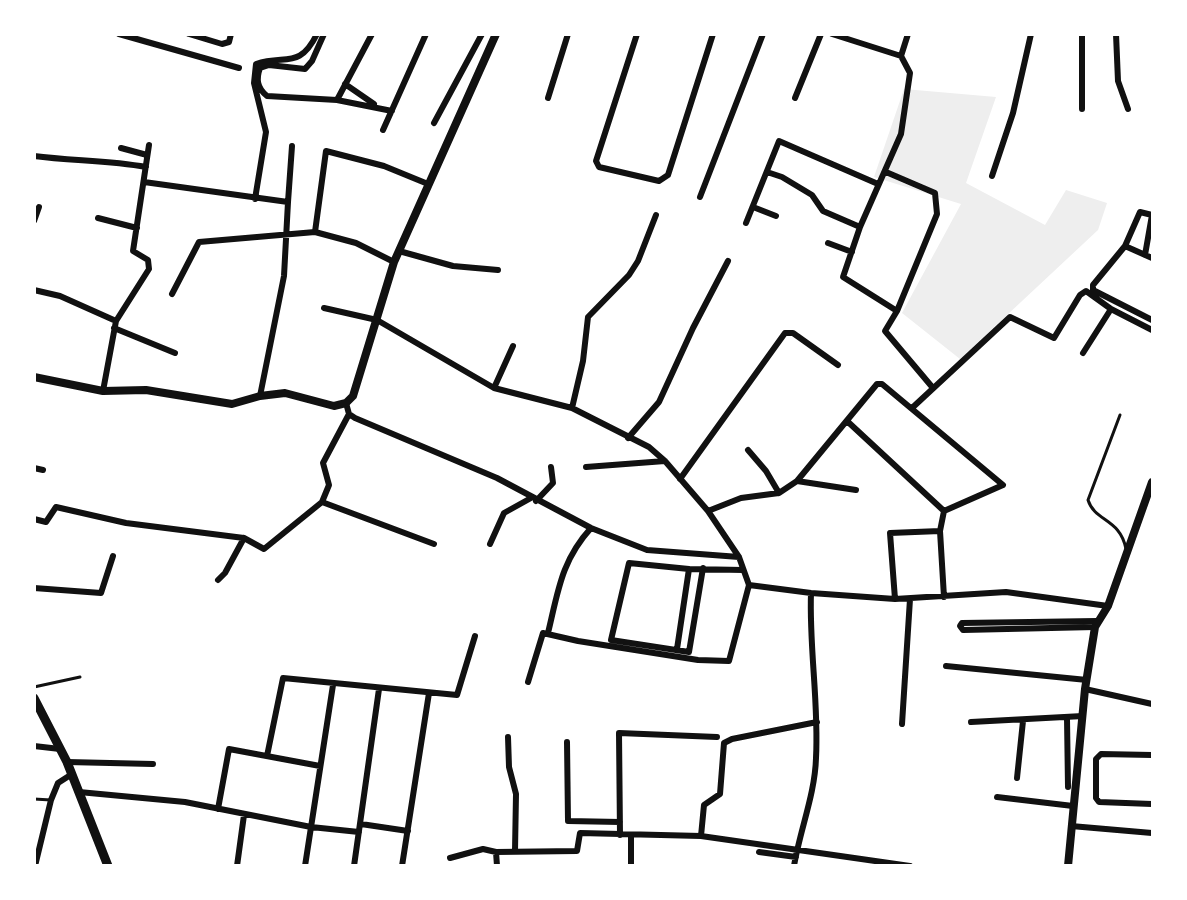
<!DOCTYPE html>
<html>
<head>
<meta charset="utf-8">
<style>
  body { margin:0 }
  #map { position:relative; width:1187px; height:900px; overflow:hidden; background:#fff; font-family:"Archivo Narrow",sans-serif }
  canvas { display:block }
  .frame { position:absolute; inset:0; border:36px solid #fff; pointer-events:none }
</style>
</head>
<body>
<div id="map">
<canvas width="1187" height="900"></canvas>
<div class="frame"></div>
</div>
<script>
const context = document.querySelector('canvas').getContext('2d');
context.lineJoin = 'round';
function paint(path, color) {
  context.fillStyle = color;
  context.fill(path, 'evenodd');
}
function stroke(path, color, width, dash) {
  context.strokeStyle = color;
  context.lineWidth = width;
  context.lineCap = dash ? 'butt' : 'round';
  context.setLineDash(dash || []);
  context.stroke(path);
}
paint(new Path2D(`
  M904,89L996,97L966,183L1045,225L1066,190L1107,203L1098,230L960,359L902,313L961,204L874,177Z`), '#eee');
stroke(new Path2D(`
  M1120,415L1088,500C1095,522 1120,518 1126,549
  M34,687L80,677
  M34,799L51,800`), '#111', 3);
stroke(new Path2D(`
  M119,34L239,68
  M189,34L222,44L229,42L231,34
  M324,34L312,61L305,69L269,65L260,68C256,79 257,88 267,96L337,100L392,111
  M637,34L596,161L599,167L659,181L668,175L713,34
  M832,34L901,56
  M1116,34L1118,81L1128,109
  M345,84L374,104
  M548,98L568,34
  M795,98L821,34
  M337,100L372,34
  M1082,109V34
  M434,123L482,34
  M383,130L426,34
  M121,148L147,155
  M34,156C72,161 109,160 146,167
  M767,172L782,177L812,195L823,211L860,227
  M886,172L935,193L937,214L897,311L885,331L933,388
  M992,176L1013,113L1031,34
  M144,182L288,202L292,146
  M700,197L763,34
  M255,199L266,132L254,83L256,64C286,54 299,70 317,34
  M753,207L776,216
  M98,218L137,228
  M34,221L39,207
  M746,223L779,141L878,184
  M315,232L326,151L384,166L428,184
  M828,243L852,252
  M1125,246L1140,212L1152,215L1145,255
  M399,251L453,266L498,270
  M1152,258L1125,246L1093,285V290L1152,320
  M34,290L60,296L116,321
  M172,294L199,242L315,232L356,243L394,262
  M324,308L377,320L494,388L572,408L649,447L665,461L708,511L739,557L749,585
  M897,311L843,277L860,227L901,134L910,73L901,56L908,34
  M114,328L175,353
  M1083,353L1111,309
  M494,388L513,346
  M103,391L116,321L149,269L148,260L133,251L149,145
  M260,396L284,276L288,202
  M346,403L349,414L355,418L497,478L591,528L647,550L739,557
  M572,408L583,361L588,317L629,275L638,261L656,215
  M912,408L1010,317L1054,338L1080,295L1086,291L1111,309L1152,330
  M847,421L944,511
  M628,438L659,402L693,328L728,261
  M748,450L766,471L779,493
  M586,467L665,461
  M34,468L43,470
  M680,479L785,333H793L838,365
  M797,481L877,384H882L1003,485L944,511
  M536,501L553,483L551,467
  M322,502L434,544
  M708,511L741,498L779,493L797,481L856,490
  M34,519L46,522L56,507L126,523L244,538L264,549L322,502L329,485L323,463L349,414
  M490,544L504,513L531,498
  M703,568L689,652L611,640L629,563L689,569L743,570
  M218,580L225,573L244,538
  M749,585L811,593L895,599L1006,592L1108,606
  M34,588L101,593L113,556
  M944,597L940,531L944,511
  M895,599L890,533L940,531
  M1095,627L963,630L960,626L962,623L1097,621
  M548,633C558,592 561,561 591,528
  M677,649L689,569
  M946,666L1087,680
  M528,682L543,633L578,641L698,660L729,661L749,585
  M1085,689L1152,704
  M1067,718L1068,787
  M971,722L1083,716
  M902,724L910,599
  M508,737L509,767L516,794L515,851
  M567,742L568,821L620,822
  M34,746L60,749
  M1152,755L1101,754L1096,759V798L1099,802L1152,804
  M267,756L283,678L457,695L475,636
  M67,762L153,764
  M1017,778L1023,721
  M79,792L185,802L311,827L359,832
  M997,797L1073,806
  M218,809L229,749L320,766
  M361,824L408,831
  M1071,826L1152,833
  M620,835L619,733L717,737
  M701,836L704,805L720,794L724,743L732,739L817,722
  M496,852L497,866
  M759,852L796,857
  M450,858L483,849L496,852L577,851L580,833L701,836L910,866
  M35,866L51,800L58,783L72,774
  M237,866L244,815
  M305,866L333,685
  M354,866L379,689
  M402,866L429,693
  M631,866V835
  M794,866C800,830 815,794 816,758C819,703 809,648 811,593`), '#111', 6);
stroke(new Path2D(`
  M34,377L103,391L146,390L232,404L260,396L285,393L334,406L346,403L353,396L394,262L496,34
  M1068,866L1085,689L1095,627L1108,606L1152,482`), '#111', 8);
stroke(new Path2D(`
  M34,698L67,762L108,866`), '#111', 9);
</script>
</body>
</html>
